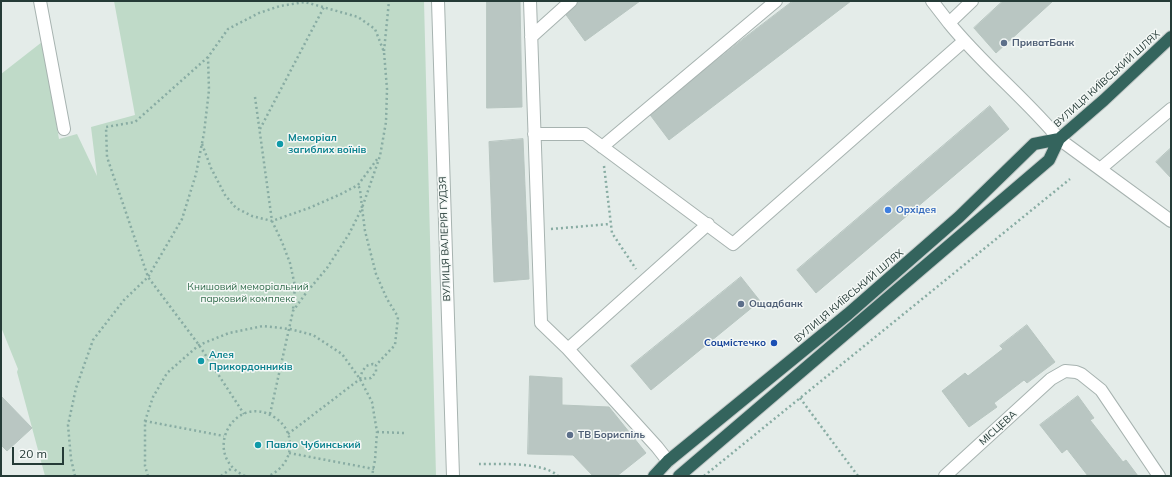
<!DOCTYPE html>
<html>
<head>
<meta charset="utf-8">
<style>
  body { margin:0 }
  #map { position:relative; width:1172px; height:477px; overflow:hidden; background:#e4ece9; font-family:Mulish,sans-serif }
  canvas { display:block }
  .frame { position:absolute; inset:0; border:2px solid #253b37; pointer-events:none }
  .scale { position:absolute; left:12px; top:447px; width:52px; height:18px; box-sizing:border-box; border:2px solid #253b37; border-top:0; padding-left:5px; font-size:12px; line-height:14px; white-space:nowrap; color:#253b37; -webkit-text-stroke:3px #f4f8f6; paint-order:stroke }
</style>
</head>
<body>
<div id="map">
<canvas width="1172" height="477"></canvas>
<div class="frame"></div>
<div class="scale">20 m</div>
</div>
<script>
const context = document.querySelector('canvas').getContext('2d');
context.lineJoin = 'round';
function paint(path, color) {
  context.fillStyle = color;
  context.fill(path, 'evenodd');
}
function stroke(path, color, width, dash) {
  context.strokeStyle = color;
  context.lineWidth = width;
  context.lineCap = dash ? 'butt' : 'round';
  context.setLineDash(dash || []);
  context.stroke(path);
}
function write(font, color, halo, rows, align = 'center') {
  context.font = font + ' Mulish,sans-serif';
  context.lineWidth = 3;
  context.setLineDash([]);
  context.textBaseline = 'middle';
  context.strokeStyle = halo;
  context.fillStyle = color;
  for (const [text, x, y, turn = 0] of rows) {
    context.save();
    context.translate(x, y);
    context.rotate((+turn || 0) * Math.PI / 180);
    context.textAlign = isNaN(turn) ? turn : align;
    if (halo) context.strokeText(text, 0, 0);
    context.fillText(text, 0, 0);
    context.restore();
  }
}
paint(new Path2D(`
  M114,1H424L436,476H45L17,372L18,369L1,327V74L42,42L59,139L77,134L97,176L91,127L135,115Z`), '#bfdac8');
const building = new Path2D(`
  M487,1H520L522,107L487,108Z
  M579,1H640L585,41L564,12Z
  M793,1H851L669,140L648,112Z
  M1003,1H1053L996,53L974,28Z
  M990,106L1009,129L816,293L797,270Z
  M523,139L529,279L494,282L489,142Z
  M1171,148V178L1156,162Z
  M741,277L760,301L651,390L631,366Z
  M1027,325L1055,362L1027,383L1024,380L994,403L997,407L969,427L942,391L965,373L968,376L1003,349L1000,346Z
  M530,376L562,378V405L609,407L646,453L617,476H593L573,455L528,454Z
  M1,396L32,428L7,451L1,445Z
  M1078,396L1094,418L1090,420L1123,462L1126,460L1138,476H1088L1067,449L1062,453L1040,425Z`);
paint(building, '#b9c6c2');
stroke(building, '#b7c5c0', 1);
const minor = new Path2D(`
  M40,1L64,129
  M438,1L453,476
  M530,1L541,323L568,349L657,447L668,461
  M932,1L949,23
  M972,1L949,23C983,65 1025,98 1059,139L1171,221
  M531,37L571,1
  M534,134H585L733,244L964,41
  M602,147L776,1
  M1100,169L1171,109
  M568,349L708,224
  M945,476L1051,379L1065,371L1076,372L1081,374L1101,390L1159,476`);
const highway = new Path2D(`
  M654,476L668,461L848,314L959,217L1034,144L1059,139
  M679,476L1049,160L1059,139L1104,100L1171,37`);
stroke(minor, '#a7b3b0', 14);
stroke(highway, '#c2c8c7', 14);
stroke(new Path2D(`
  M384,51L389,1
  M208,57L135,122L106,127L107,157L148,277L199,345L244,414
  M255,97L272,221L282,242L290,263L295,286L293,310
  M260,129L324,7
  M202,144L211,168L225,195L236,208L252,216L272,221L309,208L341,194L358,185L378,158
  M604,166L612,233L636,269
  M551,229L610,224
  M360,379L362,372L366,366L373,364L376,365
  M800,398L858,476
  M270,414L293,311L306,293L327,268L349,234L362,208L360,189L358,185
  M145,421L224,436
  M377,432L404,433
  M289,453L374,469
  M479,464C499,464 544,462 558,476
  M75,476L71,459L68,425L76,388L93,340L124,300L148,277L182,219L196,174L204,133L209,90L208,57L228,29L259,13L280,6L305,2L358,17L375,29L384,52L387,89L386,122L380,156L362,208L365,231L376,274L387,299L398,317L395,345L376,365V372L371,378L360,379L288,434
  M148,476L145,466V421L153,397L167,373L199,345L229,333L263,326L290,329L313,335L342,354L360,379L372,402L377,432L375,460L372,476
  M221,476L232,468
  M245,476C200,455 234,392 274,417C284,423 290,433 290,445C290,459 281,470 269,476
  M704,476L1070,179`), '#88aca3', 2.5, [2, 3]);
stroke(minor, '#fff', 12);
stroke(highway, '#34645d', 12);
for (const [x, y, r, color] of [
  [1004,43,4,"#5c6f8a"],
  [280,144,4,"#0f9aa8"],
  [888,210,4,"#3f7fe0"],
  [741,304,4,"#5c6f8a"],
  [774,343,4,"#1a4fb4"],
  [201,361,4,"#0f9aa8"],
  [570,435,4,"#5c6f8a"],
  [258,445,4,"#0f9aa8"]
]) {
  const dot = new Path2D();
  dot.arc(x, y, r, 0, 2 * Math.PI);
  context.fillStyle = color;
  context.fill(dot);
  stroke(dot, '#f4f8f6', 1.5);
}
write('bold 10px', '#4e5e75', '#f4f8f6', [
  ["ПриватБанк",1012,43],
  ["Ощадбанк",749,304],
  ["ТВ Бориспіль",578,435]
], 'left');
write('10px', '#253b37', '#f4f8f6', [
  ["ВУЛИЦЯ КИЇВСЬКИЙ ШЛЯХ",1107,79,-42],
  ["ВУЛИЦЯ ВАЛЕРІЯ ГУДЗЯ",445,239,-92],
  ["ВУЛИЦЯ КИЇВСЬКИЙ ШЛЯХ",849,296,-40],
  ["МІСЦЕВА",998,428,-42]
]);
write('bold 10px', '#0d838f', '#f4f8f6', [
  ["Меморіал",288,138],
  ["загиблих воїнів",288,150],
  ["Алея",209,355],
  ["Прикордонників",209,367],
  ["Павло Чубинський",266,445]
], 'left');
write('bold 10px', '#366cbe', '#f4f8f6', [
  ["Орхідея",896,210]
], 'left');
write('10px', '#346e4e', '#f4f8f6', [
  ["Книшовий меморіальний",248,287],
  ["парковий комплекс",248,299]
]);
write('bold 10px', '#164399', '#f4f8f6', [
  ["Соцмістечко",766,343]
], 'right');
</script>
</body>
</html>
